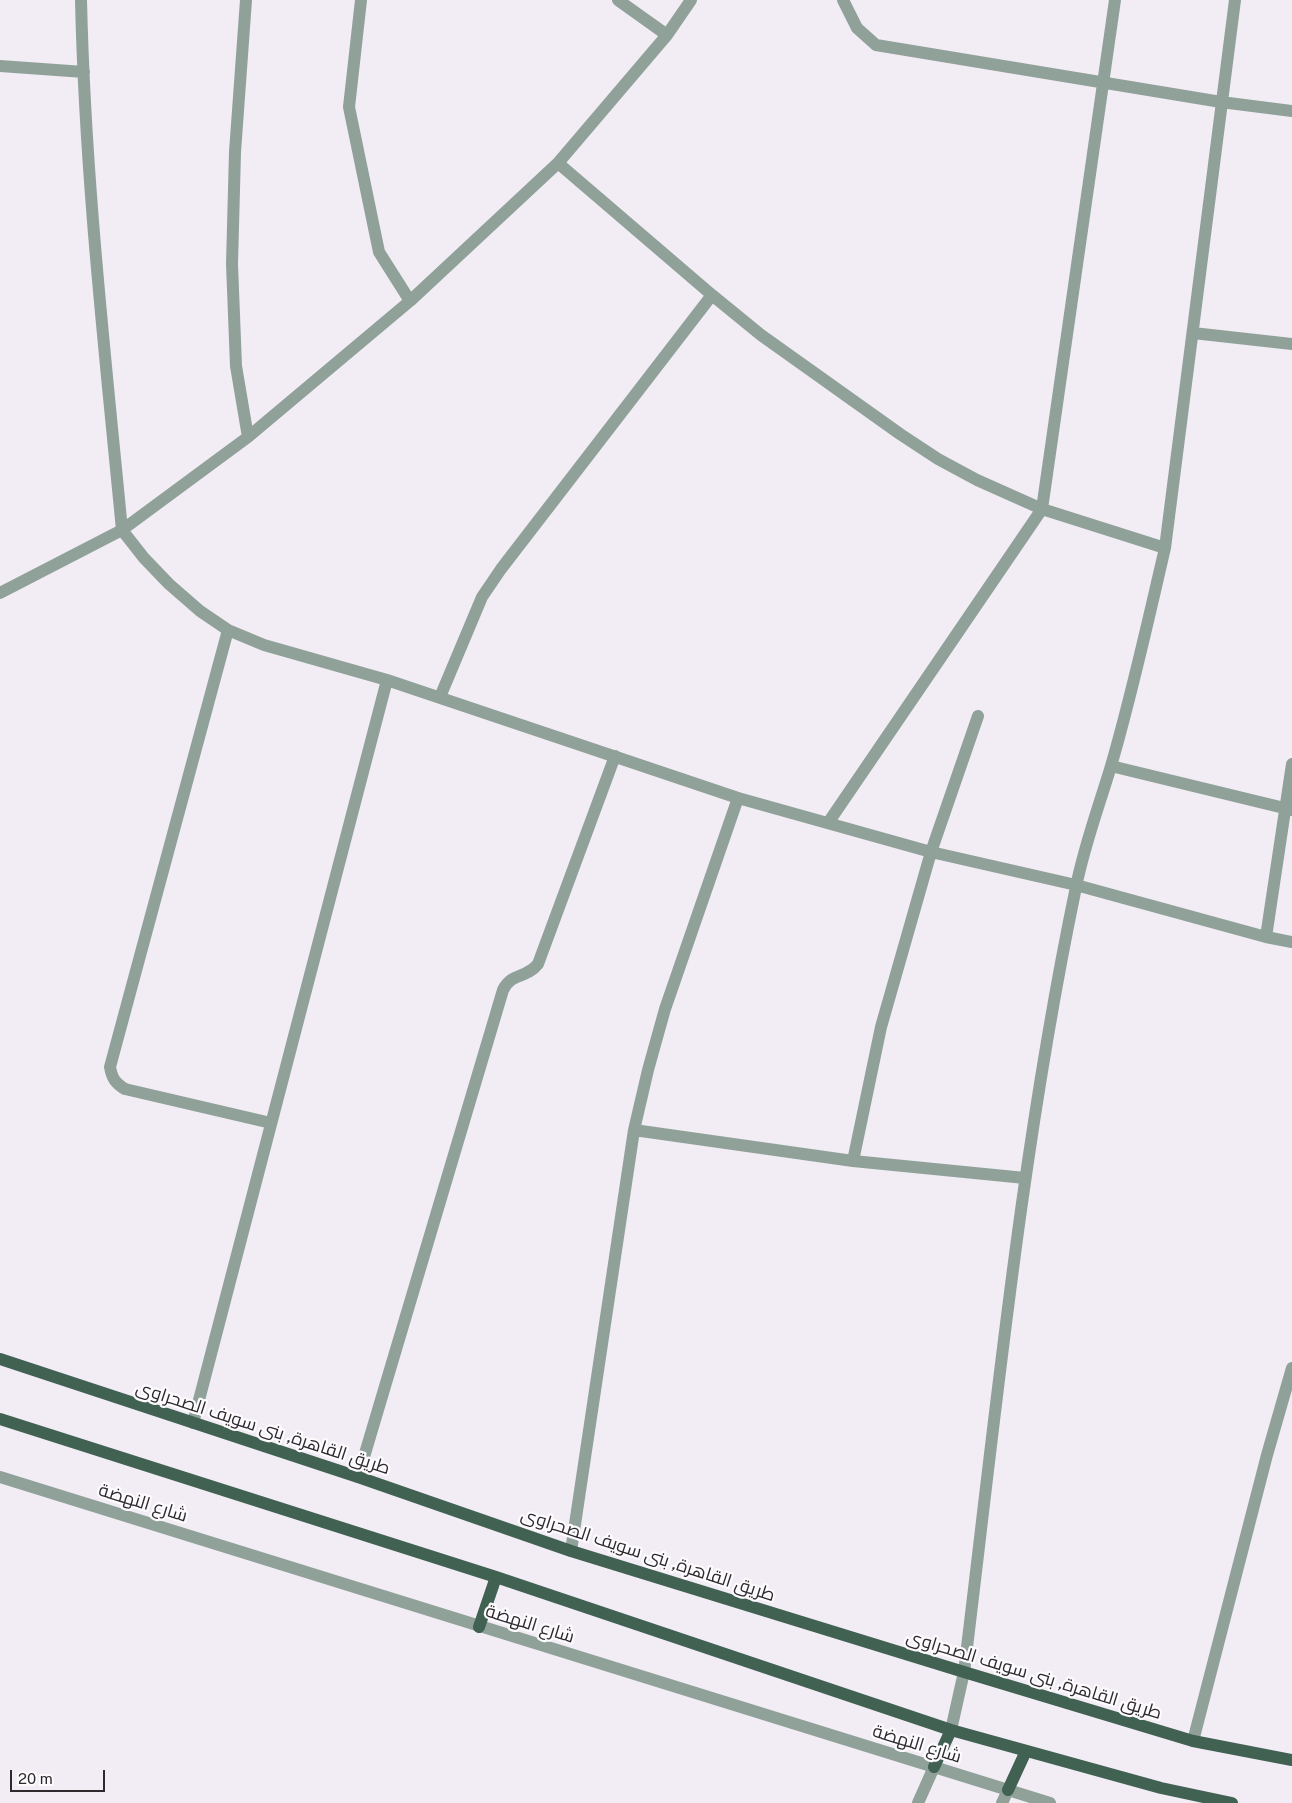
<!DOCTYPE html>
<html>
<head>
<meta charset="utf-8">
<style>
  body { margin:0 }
  #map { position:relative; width:1292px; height:1803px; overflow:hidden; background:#f2ecf5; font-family:"Public Sans",sans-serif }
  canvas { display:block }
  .scale { position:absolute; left:10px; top:1770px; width:95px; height:22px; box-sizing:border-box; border:2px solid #2c2a2d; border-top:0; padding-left:6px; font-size:15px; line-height:18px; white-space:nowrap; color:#2c2a2d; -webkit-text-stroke:4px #fdfbfe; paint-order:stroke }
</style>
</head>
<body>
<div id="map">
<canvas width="1292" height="1803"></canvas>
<div class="scale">20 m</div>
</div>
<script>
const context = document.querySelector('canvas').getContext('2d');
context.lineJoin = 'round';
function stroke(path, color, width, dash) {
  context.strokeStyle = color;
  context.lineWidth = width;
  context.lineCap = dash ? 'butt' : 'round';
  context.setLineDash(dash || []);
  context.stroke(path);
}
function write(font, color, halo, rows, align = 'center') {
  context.font = font + ' "Public Sans",Cairo,sans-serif';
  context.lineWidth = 4.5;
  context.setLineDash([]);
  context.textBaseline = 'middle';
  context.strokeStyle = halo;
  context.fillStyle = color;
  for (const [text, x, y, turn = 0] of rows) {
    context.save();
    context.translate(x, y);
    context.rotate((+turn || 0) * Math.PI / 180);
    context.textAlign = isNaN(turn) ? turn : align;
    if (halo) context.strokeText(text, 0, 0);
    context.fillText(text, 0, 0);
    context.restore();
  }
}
stroke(new Path2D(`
  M81,0C85,177 105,353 122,530L144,558L169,584L200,611L228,630L264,645L387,680L738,798L931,852L1076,885L1266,937L1292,942
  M246,0L235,152L232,264L236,366L248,437
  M361,0L349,107L379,252L410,301
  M618,0L667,35
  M843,0L857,28L876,45L1221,102L1292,111
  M0,66L84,72
  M558,163L712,295L761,335L900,434L938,459L977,480L1042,509L1165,548C1148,621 1132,694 1111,766C1099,806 1084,846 1076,887C1022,1146 996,1410 964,1672L951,1730
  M1193,333L1292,344
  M1165,548L1235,0
  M0,593L122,530L248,437L410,301L558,163L667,35L691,0
  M228,630L110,1067C112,1078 115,1083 125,1089L271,1123
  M440,697L482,597L501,569L712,295
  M1111,766L1292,810
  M828,823L1042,509L1115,0
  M1266,937L1292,764
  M634,1130L853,1161L1025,1178
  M853,1161L881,1027L931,852L978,716
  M193,1423L387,680
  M0,1477L1050,1803
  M358,1477L503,990C512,972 526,979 538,964L615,756
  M571,1551L634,1130L648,1070L665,1009L738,798
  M1193,1741L1267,1455L1292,1368
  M918,1803L934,1767
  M1002,1803L1008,1790`), '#8fa198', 12);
stroke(new Path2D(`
  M0,1359L358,1477L571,1551L964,1672L1193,1741L1292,1760
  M0,1419L496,1577L951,1730L1161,1788L1232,1803
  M479,1627L496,1577
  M934,1767L951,1730
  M1008,1790L1026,1751`), '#416153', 12);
write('18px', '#2c2a2d', '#fdfbfe', [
  ["طريق القاهرة, بنى سويف الصحراوى",263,1428,18],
  ["شارع النهضة",143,1503,17],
  ["طريق القاهرة, بنى سويف الصحراوى",648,1555,18],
  ["شارع النهضة",530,1624,17],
  ["طريق القاهرة, بنى سويف الصحراوى",1034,1675,17],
  ["شارع النهضة",917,1744,17]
]);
</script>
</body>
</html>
